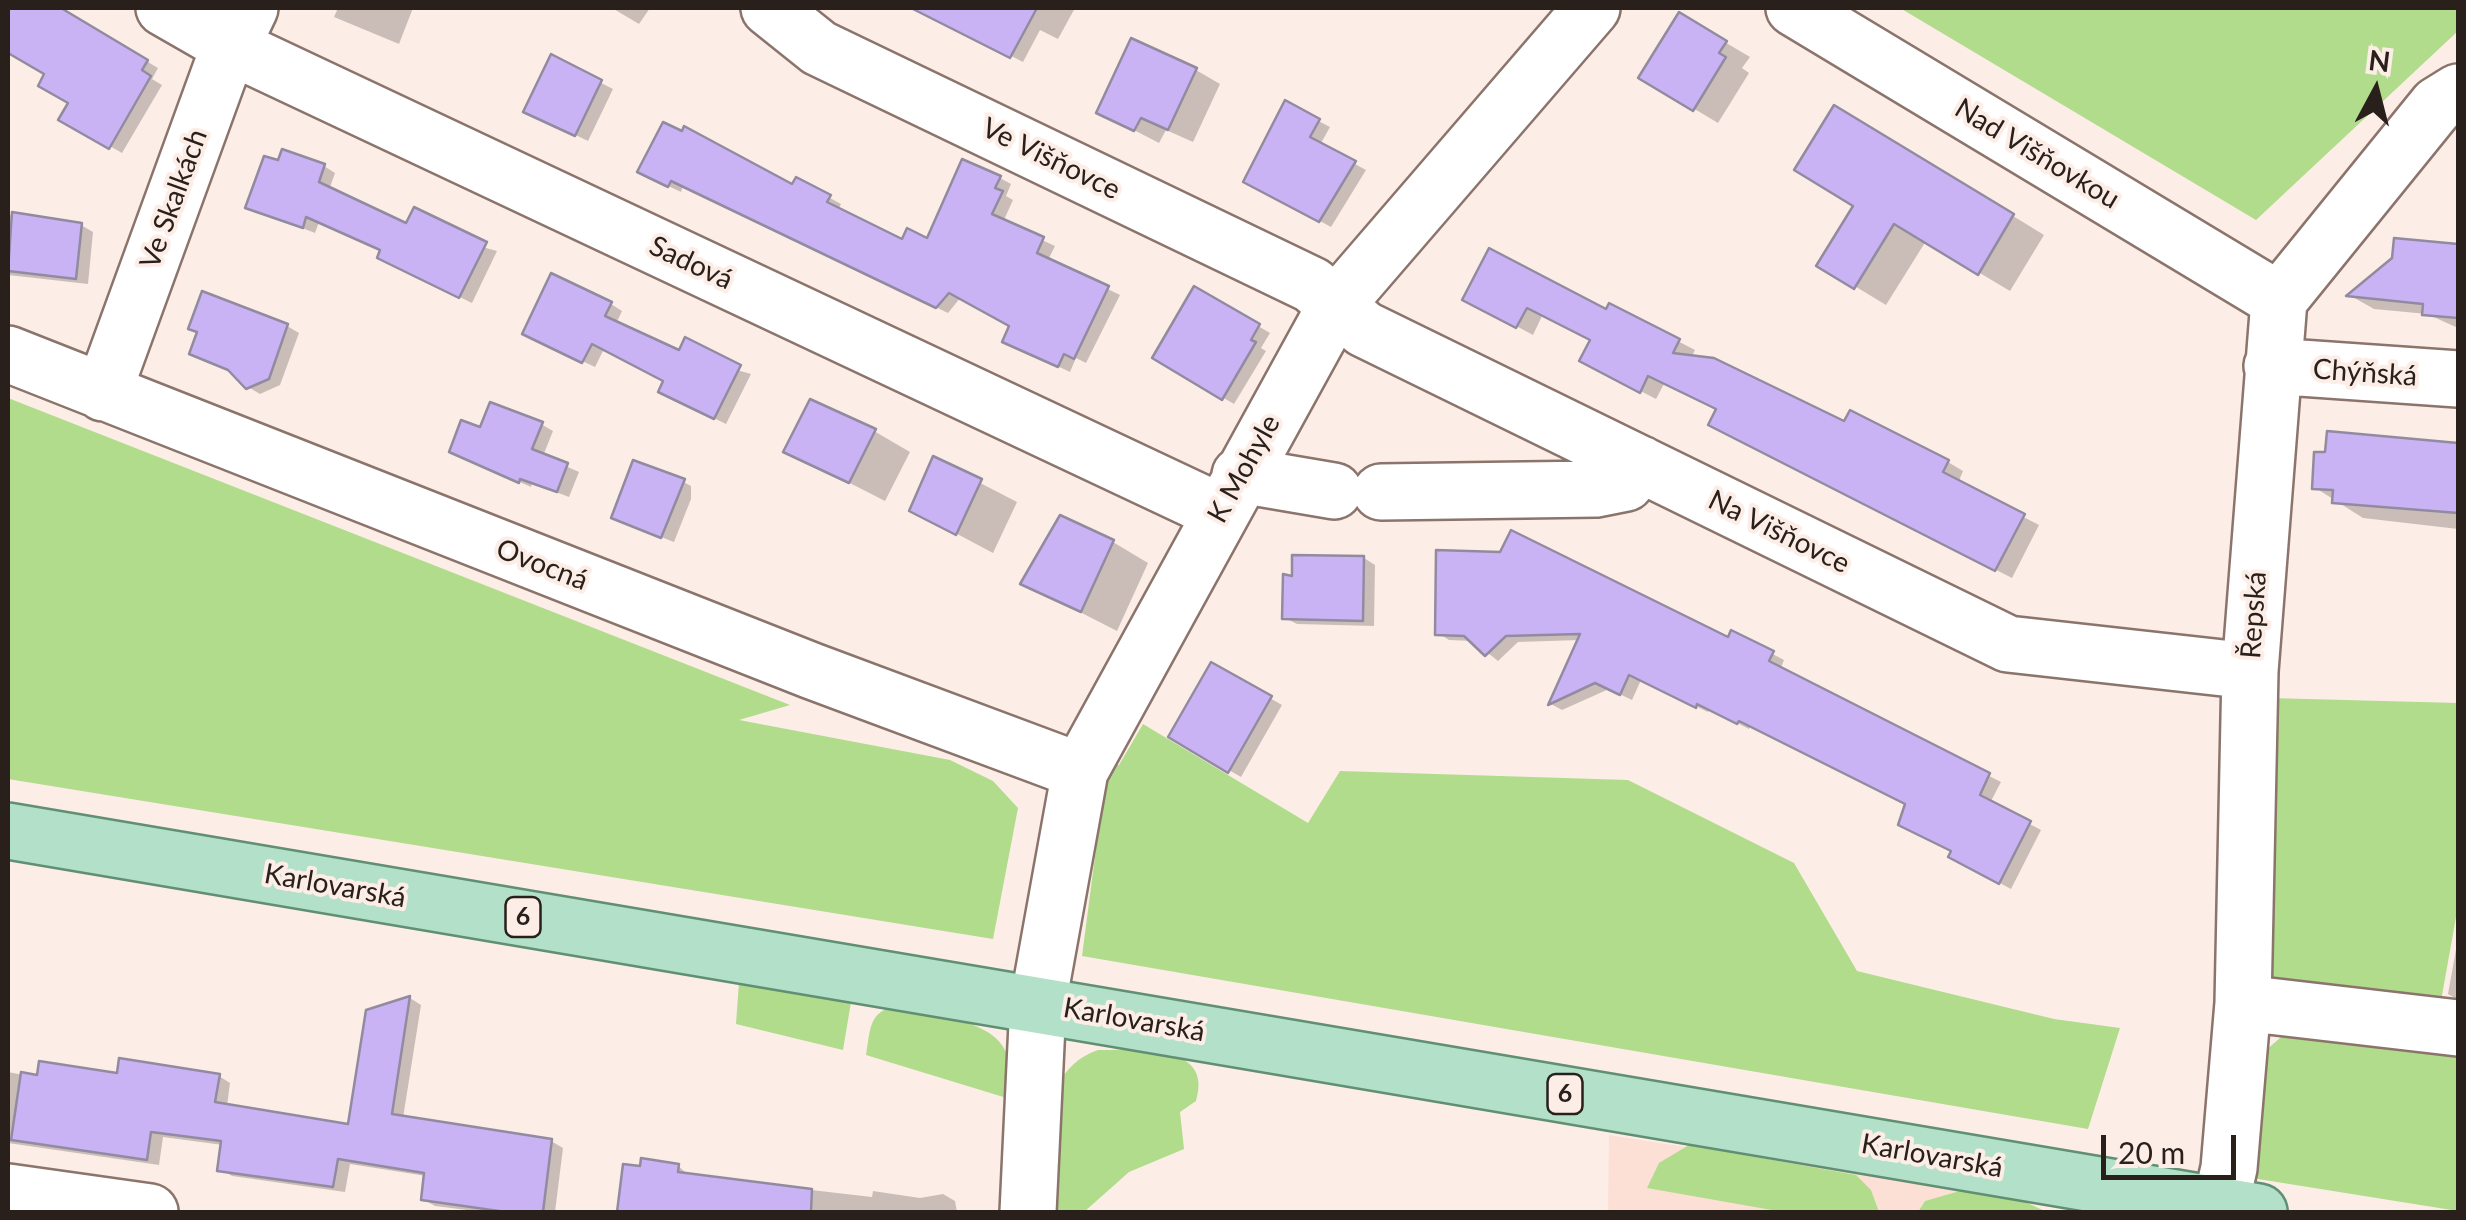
<!DOCTYPE html>
<html>
<head>
<meta charset="utf-8">
<style>
  body { margin:0 }
  #map { position:relative; width:2466px; height:1220px; overflow:hidden; background:#fdede7; font-family:Lato,sans-serif }
  canvas { display:block }
  .frame { position:absolute; inset:0; border:10px solid #29201c; pointer-events:none }
  .north { position:absolute; left:2326px; top:40px; width:100px; height:100px; -webkit-text-stroke:8px #fdede7; paint-order:stroke; rotate:7deg; font-size:28px; font-weight:700; line-height:40px; text-align:center; color:#29201c }
  .north::after { content:''; display:block; margin:auto; width:35px; height:45px; background:#29201c; clip-path:polygon(50% 0,100% 100%,50% 72%,0 100%) }
  .scale { position:absolute; left:2101px; top:1135px; width:135px; height:45px; box-sizing:border-box; border:5px solid #29201c; border-top:0; padding-left:12px; font-size:30px; line-height:35px; white-space:nowrap; color:#29201c; -webkit-text-stroke:8px #fdede7; paint-order:stroke }
</style>
</head>
<body>
<div id="map">
<canvas width="2466" height="1220"></canvas>
<div class="frame"></div>
<div class="north">N</div>
<div class="scale">20 m</div>
</div>
<script>
const context = document.querySelector('canvas').getContext('2d');
context.lineJoin = 'round';
function paint(path, color) {
  context.fillStyle = color;
  context.fill(path, 'evenodd');
}
function stroke(path, color, width, dash) {
  context.strokeStyle = color;
  context.lineWidth = width;
  context.lineCap = dash ? 'butt' : 'round';
  context.setLineDash(dash || []);
  context.stroke(path);
}
function write(font, color, halo, rows, align = 'center') {
  context.font = font + ' Lato,sans-serif';
  context.lineWidth = 8;
  context.setLineDash([]);
  context.textBaseline = 'middle';
  context.strokeStyle = halo;
  context.fillStyle = color;
  for (const [text, x, y, turn = 0] of rows) {
    context.save();
    context.translate(x, y);
    context.rotate((+turn || 0) * Math.PI / 180);
    context.textAlign = isNaN(turn) ? turn : align;
    if (halo) context.strokeText(text, 0, 0);
    context.fillText(text, 0, 0);
    context.restore();
  }
}
paint(new Path2D(`
  M1609,1135L1963,1190L1926,1201L1918,1212H1608Z`), '#fce0d6');
paint(new Path2D(`
  M1900,8H2458V31L2256,220Z
  M8,398L790,705L739,720L950,760L993,781L1018,808L993,939L8,779Z
  M2270,698L2458,703V906L2441,1001L2258,977Z
  M1143,724L1308,823L1340,771L1628,780L1794,863L1857,971L2054,1019L2120,1028L2088,1129L1082,956L1107,765H1119Z
  M739,982L851,1002L843,1050L736,1024Z
  M893,1007C925,1015 991,1017 1006,1052C1011,1066 1010,1084 1010,1099L866,1055C870,1034 868,1012 893,1007Z
  M2288,1031L2458,1047V1211L2258,1179L2248,1169L2257,1058Z
  M1098,1050C1137,1050 1214,1043 1196,1101L1180,1112L1184,1149L1129,1172L1084,1212H1049L1056,1088C1066,1069 1078,1057 1098,1050Z
  M1689,1145L1856,1175L1871,1190L1879,1212H1783L1647,1188L1659,1163Z
  M1963,1190L2023,1201L2047,1212H1918L1925,1201Z`), '#b0dc8c');
paint(new Path2D(`
  M8,8H26L50,21L57,8L158,68L152,79L162,85L122,153L62,119L71,102L48,73L8,50Z
  M338,8H413L399,44L334,17Z
  M612,8H650L639,24Z
  M970,8H1075L1058,39L1040,30L1023,62L959,29Z
  M1679,15L1750,57L1742,68L1749,73L1718,123L1641,77Z
  M552,58L613,89L588,141L538,117Z
  M1196,70L1220,84L1193,142L1166,130L1159,143L1099,112Z
  M1286,104L1330,127L1320,145L1366,170L1331,227L1246,181Z
  M1867,126L2044,235L2010,291L1926,241L1886,305L1820,265L1856,205Z
  M324,166L335,173L329,190L407,226L497,251L472,303L392,264L383,250L319,222L315,233L248,207Z
  M651,178L794,188L797,180L841,204L838,210L904,243L928,241L1000,178L1011,184L1006,196L1013,200L1003,222L1055,246L1048,260L1120,295L1086,363L1076,358L1070,372L1017,347L1012,326L961,297L948,313L683,186L681,192Z
  M8,215L81,225L93,232L88,284L8,275Z
  M2396,241L2458,246V328L2427,314L2374,309L2351,296L2394,259Z
  M1195,289L1270,333L1261,348L1266,351L1234,404L1155,358Z
  M1466,299L1607,312L1610,306L1695,350L1691,358L1846,425L1851,413L1948,462L1963,471L1958,483L2039,525L2012,578L1727,433L1719,409L1665,382L1656,399L1598,369L1593,339L1543,314L1533,335Z
  M611,304L622,311L616,324L680,354L751,374L726,424L673,398L666,381L604,349L595,367L537,340Z
  M287,326L299,333L280,385L260,394L248,387Z
  M541,424L553,431L543,456L579,472L569,497L532,483L531,487L460,455Z
  M874,431L910,452L885,501L787,451Z
  M2329,434L2458,442V529L2363,518L2314,487L2327,455Z
  M934,459L1017,502L993,553L912,510Z
  M678,479L691,486V499L674,542L625,523Z
  M1113,542L1148,563L1117,631L1023,583Z
  M1439,553L1729,641L1733,633L1784,660L1780,670L2001,782L1990,803L2041,830L2011,889L1951,857L1954,851L1908,804L1751,725L1749,729L1710,709L1708,712L1641,680L1632,700L1609,689L1562,710L1551,704L1580,640L1518,642L1498,661L1473,641L1449,640L1438,633Z
  M1364,558L1375,565L1374,626L1297,624L1285,618Z
  M1212,665L1282,705L1241,777L1171,737Z
  M2458,938V1000L2448,994Z
  M410,998L421,1005L403,1118L551,1141L563,1148L555,1212H483L435,1206L423,1199L426,1176L350,1164L345,1192L232,1176L220,1169L223,1145L163,1137L159,1165L8,1143V1072L39,1078L219,1076L230,1083L227,1106L350,1127L368,1012Z
  M678,1166L690,1176L872,1197L873,1191L920,1198L943,1194L955,1201L957,1212H619L626,1167Z`), '#0003');
const building = new Path2D(`
  M8,8H61L148,60L142,70L151,76L109,149L58,120L68,103L38,86L44,74L8,53Z
  M911,8H1037L1010,58Z
  M1679,12L1727,41L1719,53L1726,57L1693,111L1638,78Z
  M1131,38L1197,68L1168,130L1141,118L1134,131L1096,113Z
  M551,54L602,80L575,136L523,112Z
  M1285,100L1320,119L1310,137L1356,161L1319,222L1243,182Z
  M1834,105L2014,214L1978,275L1894,224L1854,289L1816,266L1853,206L1794,170Z
  M663,122L682,131L684,126L792,184L796,177L831,195L827,202L902,239L907,228L927,238L962,159L1001,176L995,188L1003,191L992,214L1044,237L1037,253L1109,286L1074,359L1064,354L1058,367L1002,342L1009,326L949,293L936,308L671,181L668,187L637,172Z
  M282,149L325,164L319,182L406,223L414,207L487,242L459,298L377,258L380,250L306,217L303,228L245,208L264,156L278,160Z
  M12,212L82,223L76,279L8,271Z
  M2394,238L2458,244V318L2422,315L2423,304L2346,296L2392,258Z
  M1489,248L1606,309L1609,303L1680,339L1673,353L1714,358L1844,421L1850,410L1949,460L1943,472L2025,514L1995,571L1708,425L1716,409L1648,376L1640,393L1579,361L1590,340L1527,308L1516,328L1462,300Z
  M551,273L612,302L605,316L679,350L685,337L741,365L714,419L658,392L663,381L592,344L582,363L522,334Z
  M1194,286L1260,324L1251,340L1256,342L1222,400L1152,358Z
  M202,291L288,324L269,379L246,389L228,370L189,354L197,332L188,329Z
  M810,399L876,429L849,483L783,452Z
  M490,402L543,422L532,449L568,463L557,492L520,479L519,483L449,452L461,420L480,427Z
  M2327,431L2458,443V513L2332,503L2333,490L2312,489L2314,452H2325Z
  M933,456L982,479L956,535L909,511Z
  M633,460L685,479L661,538L611,518Z
  M1060,515L1114,540L1081,612L1020,584Z
  M1511,530L1728,637L1731,630L1774,651L1769,661L1990,773L1980,795L2031,821L1999,884L1948,857L1951,851L1898,825L1905,804L1739,721L1737,724L1697,704L1696,708L1629,675L1620,695L1595,683L1548,705L1580,634L1506,636L1485,656L1464,636L1435,635L1436,550L1500,552Z
  M1292,555L1364,556L1363,621L1282,619L1283,574L1292,576Z
  M1211,662L1272,696L1228,773L1168,737Z
  M410,996L392,1114L552,1139L543,1212H506L421,1200L424,1173L338,1159L333,1187L217,1171L221,1141L151,1132L147,1160L11,1140L21,1072L37,1075L39,1061L117,1073L119,1058L220,1074L215,1102L348,1124L366,1010Z
  M641,1158L679,1164L678,1172L812,1189L811,1212H617L623,1164L640,1166Z`);
paint(building, '#c9b3f5');
stroke(building, '#928ba0', 2.5);
const minor = new Path2D(`
  M164,8L232,47L1220,512
  M769,8L819,48L1312,285L1364,329L2008,644L2250,671
  M1794,8L2279,300
  M8,354L812,671L1080,771
  M2272,366L2458,379
  M103,393L221,69L250,8
  M1240,475L1334,491
  M1381,492L1596,489L1626,483L1641,464
  M2243,1003L2458,1028
  M8,1192L150,1212
  M1028,1212L1038,1003L1080,771L1336,305L1592,8
  M2219,1212L2229,1168L2243,1003L2250,671L2279,300L2437,105L2458,92`);
const major = new Path2D(`
  M8,831L2259,1212`);
stroke(minor, '#8b746b', 60);
stroke(major, '#608f74', 60);
stroke(minor, '#fff', 55);
stroke(major, '#b2e0c8', 55);
for (const [x, y, w] of [
  [523,917,35],
  [1565,1094,35]
]) {
  const box = new Path2D();
  box.roundRect(x - w / 2, y - 20, w, 40, 8);
  context.fillStyle = '#fdede7';
  context.fill(box);
  stroke(box, '#29201c', 2.5);
}
write('bold 25px', '#29201c', null, [
  ["6",523,917],
  ["6",1565,1094]
]);
write('28px', '#29201c', '#fdede7', [
  ["Nad Višňovkou",2037,154,31],
  ["Ve Višňovce",1051,159,26],
  ["Ve Skalkách",174,199,-70],
  ["Sadová",691,263,25],
  ["Chýňská",2365,373,4],
  ["K Mohyle",1244,469,-61],
  ["Na Višňovce",1779,532,26],
  ["Ovocná",542,565,21],
  ["Řepská",2254,615,-86],
  ["Karlovarská",335,886,10],
  ["Karlovarská",1134,1020,10],
  ["Karlovarská",1932,1156,10]
]);
</script>
</body>
</html>
